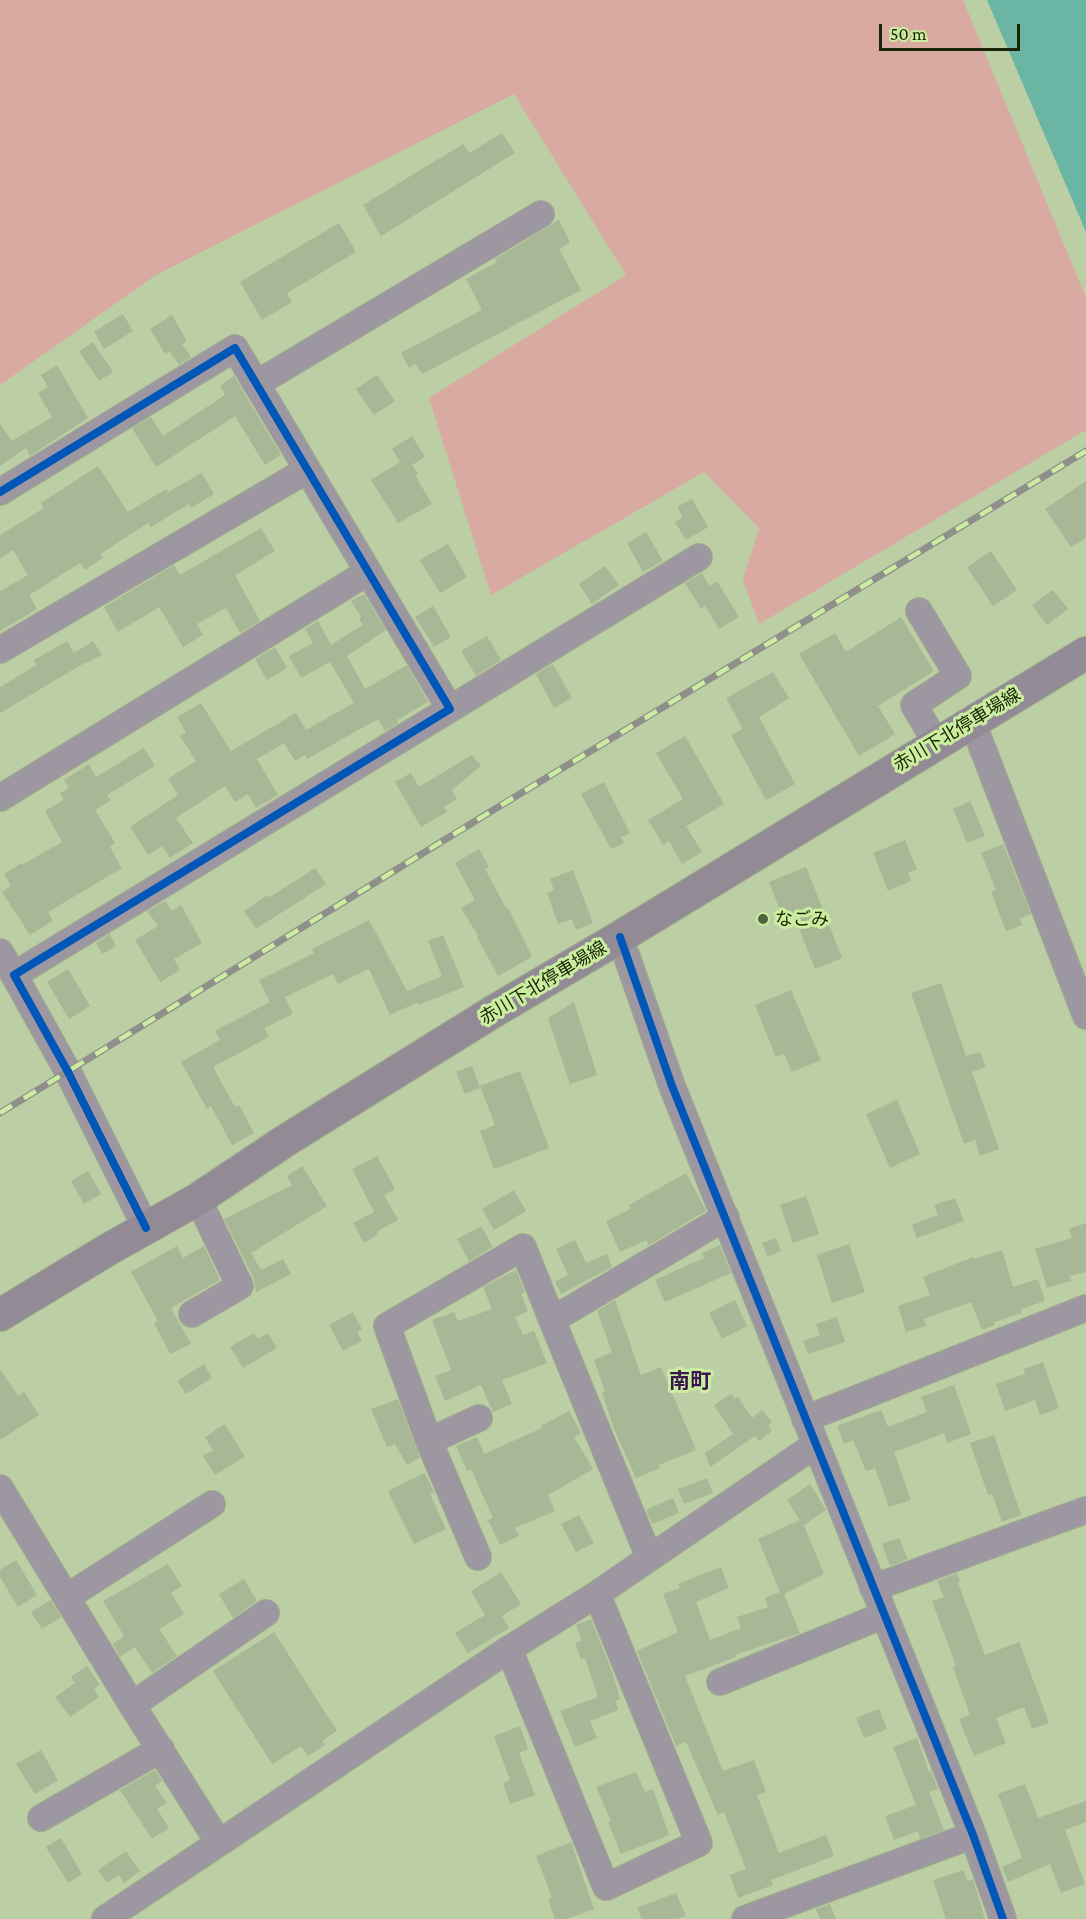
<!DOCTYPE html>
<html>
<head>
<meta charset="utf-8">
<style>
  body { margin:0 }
  #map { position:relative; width:1086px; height:1919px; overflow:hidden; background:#bccea4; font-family:"Crimson Pro",serif }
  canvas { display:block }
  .scale { position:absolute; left:879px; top:24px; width:141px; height:27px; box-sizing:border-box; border:3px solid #182405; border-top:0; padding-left:8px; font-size:18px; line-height:21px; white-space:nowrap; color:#182405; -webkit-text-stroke:4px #cbeda0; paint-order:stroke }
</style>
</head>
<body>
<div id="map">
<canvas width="1086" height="1919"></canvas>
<div class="scale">50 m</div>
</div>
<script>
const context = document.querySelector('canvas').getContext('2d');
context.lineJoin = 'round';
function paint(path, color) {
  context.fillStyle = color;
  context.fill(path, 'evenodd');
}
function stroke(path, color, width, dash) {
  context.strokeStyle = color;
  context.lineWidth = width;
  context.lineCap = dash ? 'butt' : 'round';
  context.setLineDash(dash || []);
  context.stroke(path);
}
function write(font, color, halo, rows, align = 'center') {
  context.font = font + ' "Crimson Pro","Noto Sans JP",serif';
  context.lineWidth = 6;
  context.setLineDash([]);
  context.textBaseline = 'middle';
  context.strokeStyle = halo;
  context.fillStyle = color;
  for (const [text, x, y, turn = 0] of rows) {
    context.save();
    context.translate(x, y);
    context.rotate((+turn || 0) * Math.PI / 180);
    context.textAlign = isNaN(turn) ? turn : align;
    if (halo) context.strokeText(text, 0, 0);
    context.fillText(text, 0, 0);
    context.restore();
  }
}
paint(new Path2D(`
  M0,0H963L1086,298V430L759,624L743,579L759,528L704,472L491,595L429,398L626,275L514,94L156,275L0,385Z`), '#d9aaa2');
paint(new Path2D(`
  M987,0H1086V232Z`), '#6ab5a3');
paint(new Path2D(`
  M502,133L515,153L381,236L363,205L463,144L469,153Z
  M559,220L570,243L559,249L581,290L422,374L416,364L409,368L401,353L482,310L466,279L497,262L495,259Z
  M339,223L356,252L287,293L292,302L262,320L240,282Z
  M123,314L133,331L104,349L94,332Z
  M172,315L187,341L182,344L191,357L179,365L169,351L165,354L150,329Z
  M93,342L113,372L99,381L79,351Z
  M57,365L88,418L30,456L26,448L0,466V424L12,441L52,417L38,393L48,387L41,375Z
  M377,375L395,401L374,415L356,389Z
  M234,376L281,455L265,465L235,416L156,467L132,428L151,417L163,436L225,395L220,386Z
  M412,436L425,457L412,465L418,474L415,475L432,504L398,523L371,480L400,462L392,449Z
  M98,466L128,512L166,489L168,492L202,473L214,494L191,508L189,504L151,527L148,523L100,554L103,558L85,570L80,563L29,595L37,609L0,631V591L28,575L13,550L0,558V535L44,508L41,503Z
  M1086,481V538L1071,547L1045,509Z
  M692,499L708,527L686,540L675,522L683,517L677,507Z
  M261,528L275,551L235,575L260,621L240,633L226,608L197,624L203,635L183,647L159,607L118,632L104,607L174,565L180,575Z
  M646,532L663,561L643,572L627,543Z
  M448,544L467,577L440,593L420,560Z
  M991,551L1017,590L993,606L967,567Z
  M605,566L619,585L592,604L579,584Z
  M702,573L709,586L717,581L739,617L719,629L705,606L701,609L685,583Z
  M1053,590L1068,609L1047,625L1032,605Z
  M364,594L386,630L347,656L365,689L407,665L428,702L397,720L398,723L385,731L378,719L307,759L305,755L295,761L284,743L257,759L278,795L256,808L248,794L235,802L225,786L176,818L193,843L170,858L162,846L148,855L130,827L178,795L168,779L196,761L180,736L186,732L177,717L201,703L231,751L296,713L306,730L354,703L330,662L301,678L289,656L313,643L305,629L318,621L331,645L363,625L359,619L361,617L351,601Z
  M433,606L451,637L434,647L415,617Z
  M901,617L934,671L878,706L895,734L859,756L799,654L835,633L846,652Z
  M487,636L501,660L476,676L461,651Z
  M67,641L74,653L93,641L102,655L87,663L86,662L0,713V687L37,665L34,660Z
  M275,647L287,668L267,680L255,659Z
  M553,664L572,698L554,708L536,674Z
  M773,672L789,698L759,717L795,784L766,800L731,735L743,729L726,698Z
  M685,736L724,804L686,826L702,852L682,864L669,841L663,845L648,820L683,799L656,753Z
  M144,748L155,766L107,795L111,800L95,810L115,843L110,847L122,868L48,912L53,921L30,935L2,892L11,886L4,874L21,863L22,865L62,842L45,811L64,800L60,793L69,788L64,780L89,764L96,777Z
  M472,755L481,766L452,790L457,799L444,807L447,812L421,827L395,782L411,773L419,787Z
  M604,782L630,833L621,837L624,843L611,849L581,794Z
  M970,801L985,836L967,843L953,809Z
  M905,840L917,869L908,873L911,881L888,891L873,853Z
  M1003,844L1031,914L1020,919L1022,925L1006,931L991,892L996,890L981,853Z
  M479,849L489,867L485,869L506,908H508L532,957L498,976L477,937L478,936L461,908L475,900L455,863Z
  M806,867L842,958L815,969L794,916L784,920L769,882Z
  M315,868L326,884L256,929L244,911L268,895L270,897Z
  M573,870L593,923L576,930L572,919L558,924L547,893L554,890L550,879Z
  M165,901L172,911L181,905L202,943L174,959L180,970L160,982L135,940L158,926L147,911Z
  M369,920L407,991L442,976L428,941L443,935L464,987L419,1005L418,1002L390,1015L369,969L338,984L333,974L285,997L293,1014L264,1028L269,1037L213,1067L235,1107L239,1105L254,1133L232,1145L211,1106L207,1109L181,1062L220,1040L215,1031L270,1002L259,980L314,953L312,949Z
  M110,934L116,946L102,954L96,943Z
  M68,969L90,1006L69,1019L47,982Z
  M941,983L966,1056L980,1052L986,1067L972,1072L999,1149L980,1156L975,1140L964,1144L911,993Z
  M791,990L821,1060L792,1072L784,1054L776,1057L755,1005Z
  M574,1002L597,1075L570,1084L548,1018Z
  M472,1066L480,1088L465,1094L456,1072Z
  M520,1071L549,1148L494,1169L480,1131L495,1125L480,1086Z
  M897,1100L920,1154L890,1168L866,1114Z
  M377,1156L395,1189L384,1195L398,1220L376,1232L378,1235L364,1243L353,1223L374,1212L352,1169Z
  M302,1166L327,1206L251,1253L261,1270L283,1259L291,1274L256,1292L254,1279L224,1219L292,1185L287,1176Z
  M88,1171L101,1194L84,1204L71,1181Z
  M686,1173L706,1211L649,1245L646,1240L620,1252L606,1221L631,1209L629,1205Z
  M514,1190L526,1211L494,1230L482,1209Z
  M806,1196L819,1234L793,1243L780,1205Z
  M955,1198L964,1221L917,1238L912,1225L938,1215L934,1205Z
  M1086,1223V1272L1069,1276L1071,1281L1047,1288L1035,1249L1072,1238L1069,1229Z
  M481,1226L493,1247L469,1261L457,1239Z
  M776,1238L781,1251L768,1257L762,1243Z
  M575,1240L586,1263L607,1254L612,1267L561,1294L555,1282L568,1275L556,1249Z
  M849,1244L865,1292L832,1303L817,1255Z
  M720,1245L731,1273L665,1302L655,1280L704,1258L702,1253Z
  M177,1246L183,1258L204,1246L220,1280L171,1308L191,1344L170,1354L154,1323L158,1321L131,1272Z
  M1002,1250L1013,1287L1038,1279L1045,1301L1021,1309L1022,1313L994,1322L995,1325L982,1330L971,1302L924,1319L926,1326L906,1332L898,1306L930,1295L923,1277L973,1257L974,1259Z
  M516,1270L525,1292L521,1294L528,1311L515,1317L523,1335L534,1331L547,1363L502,1380L512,1404L493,1412L481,1385L445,1401L435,1376L451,1370L432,1320L454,1312L458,1321L492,1309L483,1287Z
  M615,1300L641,1375L661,1367L696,1450L659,1465L660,1468L636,1478L614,1429L602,1393L605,1392L594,1360L612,1352L597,1311Z
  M735,1300L747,1326L722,1339L709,1313Z
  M353,1312L362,1329L357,1332L362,1341L343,1351L329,1325Z
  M837,1317L845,1342L808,1354L803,1341L820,1335L816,1324Z
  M254,1333L258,1339L268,1333L277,1348L243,1368L230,1347Z
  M1043,1362L1059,1408L1040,1415L1035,1400L1005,1411L996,1384L1025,1374L1024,1369Z
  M204,1364L212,1378L186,1394L177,1381Z
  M0,1369L18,1396L24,1392L39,1415L0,1440Z
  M954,1385L971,1434L947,1443L944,1433L894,1452L911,1500L889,1507L875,1468L866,1471L853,1440L844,1444L837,1426L881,1410L888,1427L927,1412L921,1397Z
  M731,1394L735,1399L738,1397L752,1418L762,1410L772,1422L768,1426L772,1431L759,1441L755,1436L710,1467L705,1453L733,1434L714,1405Z
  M398,1399L420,1458L407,1465L395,1444L387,1447L371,1409Z
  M569,1411L581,1433L574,1437L593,1469L548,1495L555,1511L515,1528L519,1536L500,1545L488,1520L493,1518L471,1469L467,1471L456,1446L477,1437L484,1454L542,1428L541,1426Z
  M225,1424L245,1457L215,1475L203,1456L213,1450L205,1437Z
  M994,1435L1021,1515L1002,1522L992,1494L988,1495L970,1443Z
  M425,1473L434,1492L430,1494L446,1529L414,1544L388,1491Z
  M707,1478L713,1493L684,1504L678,1489Z
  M810,1484L826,1510L804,1525L802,1521L824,1574L784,1594L800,1633L735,1655L736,1657L685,1676L723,1771L754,1760L766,1792L757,1795L779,1853L826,1835L834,1856L771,1880L773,1885L738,1898L730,1875L746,1869L724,1812L718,1815L686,1742L676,1746L637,1651L678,1632L663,1594L680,1588L678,1584L721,1567L729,1588L696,1602L710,1640L741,1628L737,1617L768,1607L765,1598L780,1592L758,1539L800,1520L787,1500Z
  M673,1498L679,1513L652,1524L646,1510Z
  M579,1515L594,1543L576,1552L561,1524Z
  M899,1538L908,1559L890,1566L882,1544Z
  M16,1560L37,1595L18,1607L0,1577V1570Z
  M168,1564L182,1586L171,1593L184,1614L159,1629L177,1656L152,1673L135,1647L120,1657L113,1644L124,1636L103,1601Z
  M501,1572L521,1604L502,1616L509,1628L468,1653L455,1633L485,1615L471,1591Z
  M957,1573L960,1582L958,1583L985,1655L1019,1642L1049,1723L1032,1729L1024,1707L996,1718L1006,1743L974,1756L959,1719L970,1715L953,1667L956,1666L932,1601L944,1597L937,1581Z
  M244,1579L257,1601L233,1618L219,1594Z
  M51,1600L61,1617L42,1629L31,1612Z
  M591,1619L613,1674L620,1699L615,1701L618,1710L590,1721L597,1738L575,1747L560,1711L598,1697L585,1658L581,1660L575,1643L582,1641L576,1625Z
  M274,1632L337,1731L322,1741L325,1745L308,1756L301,1746L272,1764L213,1671Z
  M87,1666L100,1685L94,1689L99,1697L70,1717L55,1697L75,1683L71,1677Z
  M879,1709L887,1729L864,1738L856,1718Z
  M520,1726L528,1749L519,1753L535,1795L510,1804L503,1783L510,1780L494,1736Z
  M917,1738L929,1772L931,1771L938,1789L929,1792L944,1830L920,1839L918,1831L894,1840L885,1816L916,1805L893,1747Z
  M41,1750L58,1780L35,1794L16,1764Z
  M155,1770L162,1781L155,1786L167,1803L157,1809L169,1828L152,1839L120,1790Z
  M636,1772L645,1792L653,1789L669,1835L621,1854L608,1822L611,1821L596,1787Z
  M1025,1784L1038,1818L1086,1801V1822L1065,1830L1085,1884L1061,1893L1050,1864L1008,1882L1002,1867L1022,1858L998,1794Z
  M61,1838L82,1874L68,1883L46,1847Z
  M571,1842L594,1909L567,1919H555L548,1899L552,1897L536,1856Z
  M126,1851L140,1871L124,1883L119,1875L107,1883L98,1870Z
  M964,1870L967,1881L973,1879L985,1919H946L933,1880Z
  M676,1893L686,1916L677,1919H642L637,1908Z
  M830,1904L836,1919H820L816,1909Z`), '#a8b795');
const minor = new Path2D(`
  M256,384L541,214
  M0,492L235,348L450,709L14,975L68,1072L146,1228
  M919,611L958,676L914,705L936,743
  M0,650L307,470
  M450,709L699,557
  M972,721L1086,1016
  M0,798L368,572
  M620,937L672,1086L973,1835L1003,1919
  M0,952L14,975
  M192,1314L240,1286L198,1199
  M805,1419L1086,1308
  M429,1441L479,1418
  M0,1488L132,1705L219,1843L105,1919
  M478,1557L429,1441L387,1326L523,1247L552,1320
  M649,1557L552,1320L726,1217
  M873,1588L1086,1510
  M597,1594L699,1843L606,1887L509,1649Z
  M597,1594L815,1445
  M67,1597L212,1504
  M720,1682L884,1615
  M132,1705L266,1613
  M41,1818L161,1749
  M219,1843L509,1649
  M745,1919L973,1835`);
const major = new Path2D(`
  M0,1315L109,1249L198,1199L288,1139L496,1010L620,937L1086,653`);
stroke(minor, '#9eac8b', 28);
stroke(major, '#9eac8b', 34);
stroke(minor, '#9d97a2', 26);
stroke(major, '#928b95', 32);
const rail = new Path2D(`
  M0,1113L490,812L1086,451`);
stroke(rail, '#8f8f8c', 7);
stroke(rail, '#cbeda0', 4.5, [14]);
stroke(new Path2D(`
  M0,492L235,348L450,709L14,975L68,1072L146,1228
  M620,937L672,1086L973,1835L1003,1919`), '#0057b8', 8);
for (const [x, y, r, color] of [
  [763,919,6,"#51603d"]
]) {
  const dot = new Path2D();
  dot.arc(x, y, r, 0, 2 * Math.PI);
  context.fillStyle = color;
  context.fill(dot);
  stroke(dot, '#cbeda0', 2);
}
write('18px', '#182405', '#cbeda0', [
  ["赤川下北停車場線",957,730,-31],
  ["赤川下北停車場線",543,983,-31]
]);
write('18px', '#182405', '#cbeda0', [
  ["なごみ",775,919]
], 'left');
write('bold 21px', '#381850', '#cbeda0', [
  ["南町",690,1382]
]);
</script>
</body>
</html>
